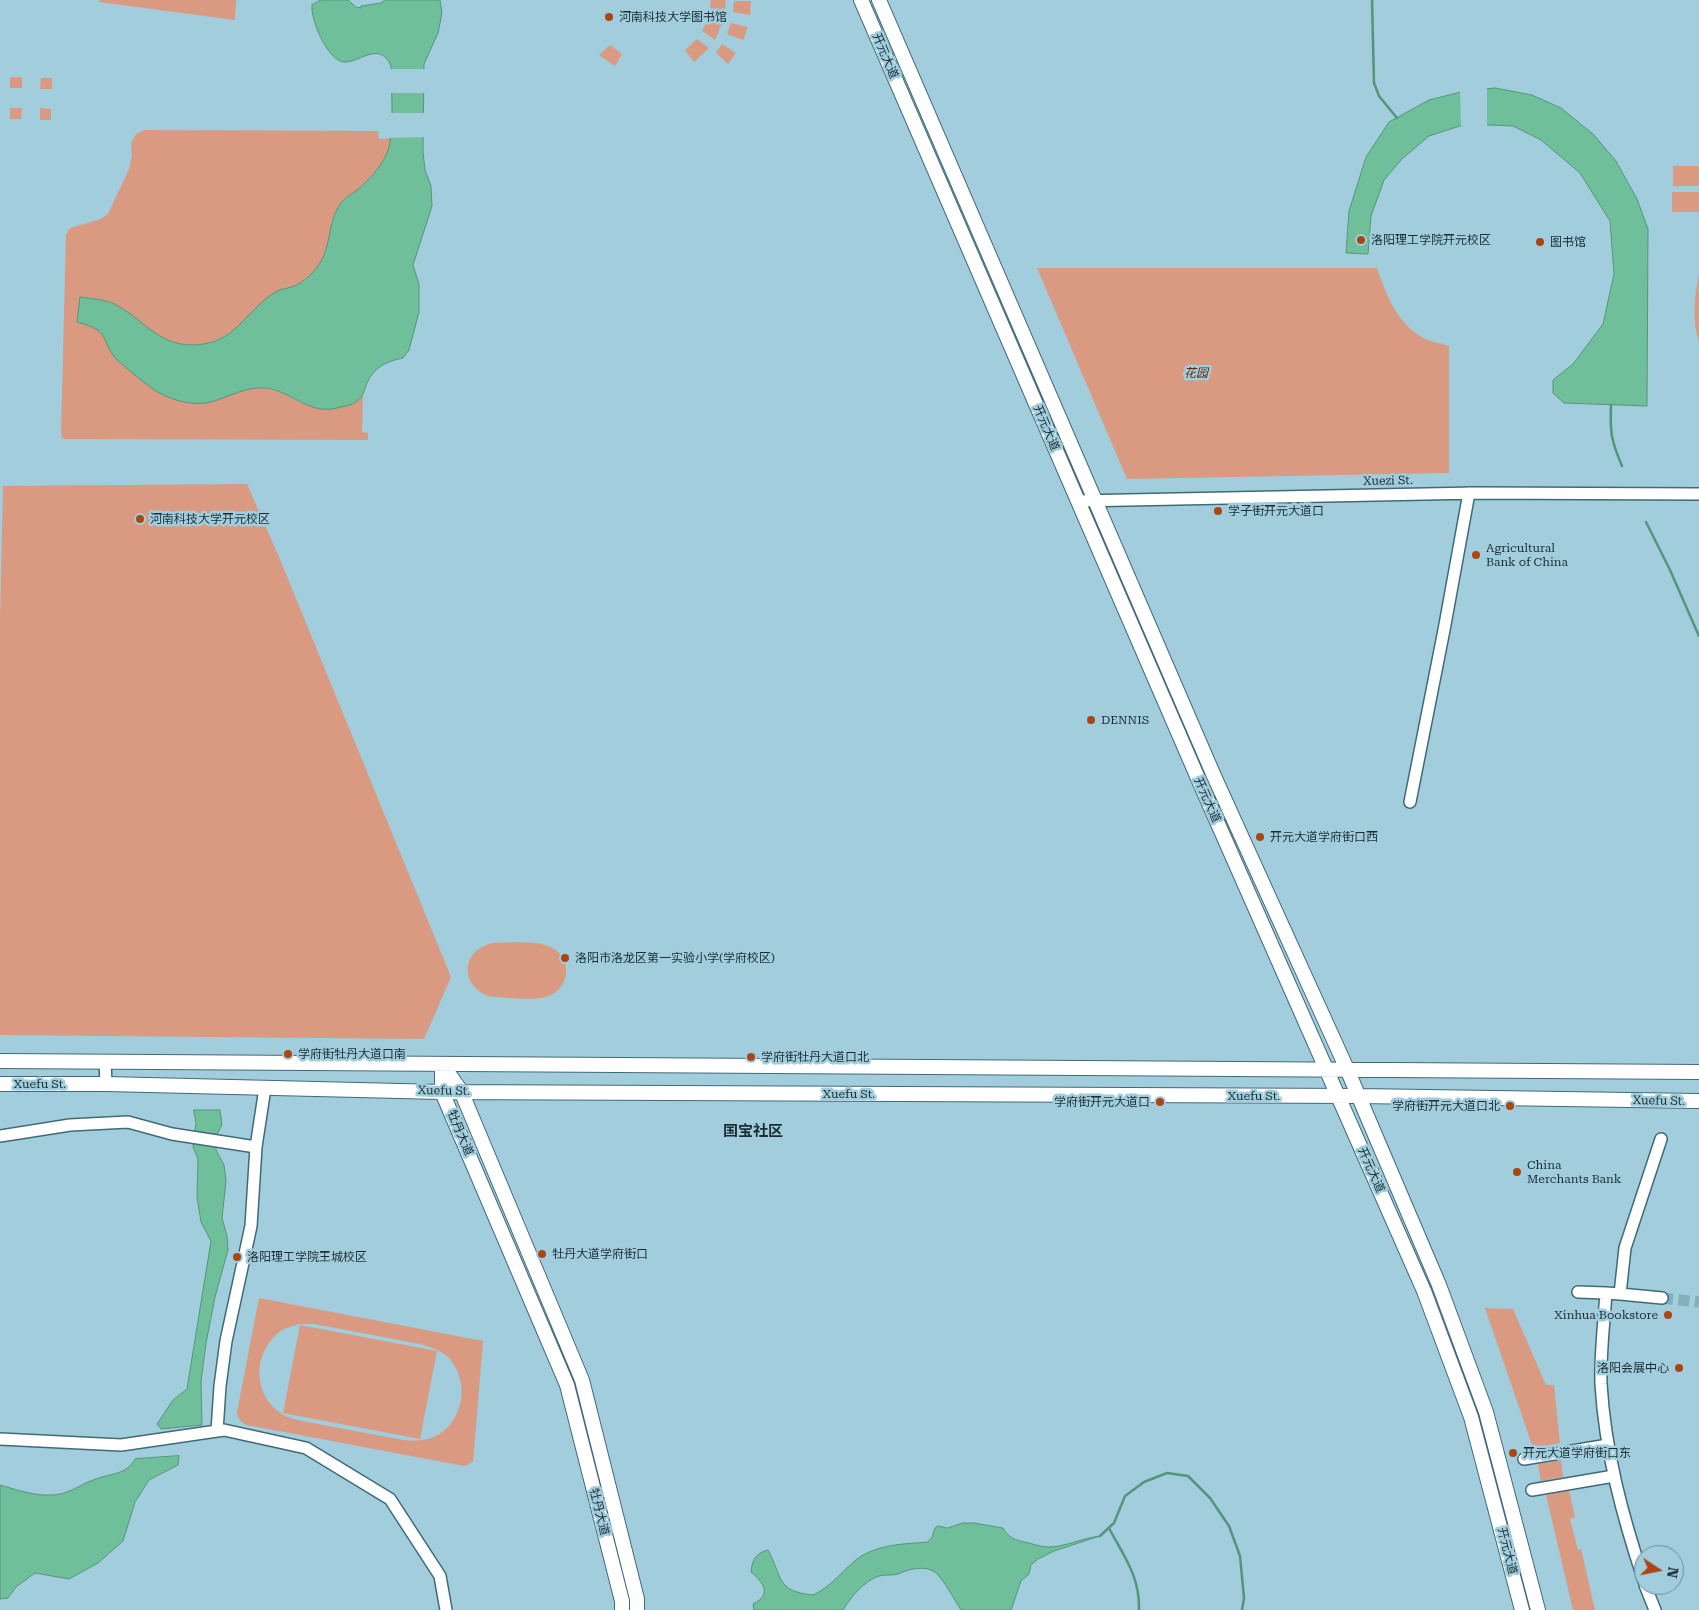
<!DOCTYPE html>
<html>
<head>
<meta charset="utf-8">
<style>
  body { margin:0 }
  #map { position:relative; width:1699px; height:1610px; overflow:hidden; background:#a1cddd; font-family:"Roboto Serif",serif }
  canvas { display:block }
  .north { position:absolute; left:1634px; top:1545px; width:50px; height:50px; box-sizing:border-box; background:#a1cddd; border:1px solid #6b8d99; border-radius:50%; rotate:101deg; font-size:14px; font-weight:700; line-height:20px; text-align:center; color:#1b2d33 }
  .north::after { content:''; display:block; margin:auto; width:18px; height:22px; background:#aa4614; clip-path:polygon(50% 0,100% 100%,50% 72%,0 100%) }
</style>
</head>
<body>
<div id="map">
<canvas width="1699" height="1610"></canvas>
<div class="north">N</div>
</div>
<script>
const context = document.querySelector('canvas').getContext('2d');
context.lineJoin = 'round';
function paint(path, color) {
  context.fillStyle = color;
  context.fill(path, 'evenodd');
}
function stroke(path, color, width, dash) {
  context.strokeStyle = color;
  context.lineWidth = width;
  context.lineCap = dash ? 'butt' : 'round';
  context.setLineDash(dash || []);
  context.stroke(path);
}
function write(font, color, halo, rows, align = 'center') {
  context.font = font + ' "Roboto Serif","Noto Sans SC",serif';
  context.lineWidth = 5;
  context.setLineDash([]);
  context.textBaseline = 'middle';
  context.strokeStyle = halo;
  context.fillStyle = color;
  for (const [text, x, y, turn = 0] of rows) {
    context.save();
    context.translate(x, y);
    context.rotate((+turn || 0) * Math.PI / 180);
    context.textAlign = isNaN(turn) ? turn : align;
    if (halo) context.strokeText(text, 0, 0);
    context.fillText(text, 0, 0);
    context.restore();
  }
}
paint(new Path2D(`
  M100,0H236L235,20L99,2Z
  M711,0H726L725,10L710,8Z
  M734,1H751L750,15L733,12Z
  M709,17L723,21L715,40L702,31Z
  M731,23L748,27L743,40L727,34Z
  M697,39L709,48L694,62L685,50Z
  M722,44L736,53L728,64L716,53Z
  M610,45L622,54L615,66L599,55Z
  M10,77H22V88H10Z
  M41,78H52V89H40Z
  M10,108H22L21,119H10Z
  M40,108L51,109V120H40Z
  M144,130L378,131L379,139L391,138C390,143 389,149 387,153C382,166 369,179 359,188C352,195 344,199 339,206C328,220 331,246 320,263C313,274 303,283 291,287C287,288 281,288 277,291C250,312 231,344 193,345C156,345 143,318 114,304C105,299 91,299 81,297L77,322C90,326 101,328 107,341C110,348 112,354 117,360L155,389L171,399L210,402L244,389L265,388L283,393L301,403L356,402L363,395L362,432L368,433V440L63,439L61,434L66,235L70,228L101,219L108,214L129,169L132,155L131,143L136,134Z
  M1673,166H1699V186H1673Z
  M1672,192H1699V212H1672Z
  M1037,268H1377C1386,295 1397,323 1423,338C1431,342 1441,343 1449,346V473L1127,479Z
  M1699,275V342C1692,321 1694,297 1699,275Z
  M247,484L279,557L451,977L424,1039L0,1035V622L3,486Z
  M493,943C515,943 554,937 564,960C566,966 567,973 565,979C562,988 554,995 546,997C531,1001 507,997 491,997C459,987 460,950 493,943Z
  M259,1298L483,1341L473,1462L464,1466L247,1425C241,1422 238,1420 237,1412ZM299,1324H314L420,1344C430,1347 440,1350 448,1357C471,1381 464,1423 434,1437C424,1441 414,1441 403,1440L297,1420C292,1418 286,1417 282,1414C256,1398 252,1362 272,1339C279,1330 289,1327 299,1324Z
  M1485,1308L1513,1309L1546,1385H1554L1560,1443L1533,1448Z
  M300,1325L437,1351L420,1439L283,1413Z
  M1561,1460L1563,1477L1541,1481L1538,1464Z
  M1569,1490L1575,1517L1570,1519L1578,1550L1581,1549L1595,1610H1573L1546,1495Z`), '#d99a81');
const water = new Path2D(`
  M321,0H348L356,7L361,8V6L381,3L385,0H440L442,13L438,33L424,64L423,152L425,170L431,186L432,206L413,265L419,284V312L409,350L403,358C387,361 374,367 367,383C364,390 363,398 356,402C352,405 346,406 341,407C310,417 294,392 266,388C246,386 229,397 211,402C198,405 185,403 173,399C152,392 133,373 117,360C99,339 112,331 77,322L80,297C91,299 104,299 114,304C143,318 156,345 193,345C236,344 244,312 274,293C278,290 282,289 288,288C301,285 312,275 320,263C331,246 328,222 339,206C343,199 350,195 356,191C367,182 382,166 387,153C395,135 391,87 391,66C380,41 362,61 346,62C329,64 310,20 312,5Z
  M1495,88L1532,95L1561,108L1593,134L1616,161L1637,199L1648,229L1647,406L1564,403L1553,393V380L1573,364L1603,324L1614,274L1610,221L1580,173L1541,140L1513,126L1466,124L1429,136L1402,159L1384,180L1371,216L1368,254L1346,253L1349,211L1366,157L1389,122L1429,100L1461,92Z
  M194,1110H220L222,1125L216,1136V1150L224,1165L226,1181L222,1218L227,1236L228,1250L215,1297L206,1343L201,1381L202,1425L161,1429L157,1424L173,1400L187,1389L211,1241L201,1222L197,1197L198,1159L193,1147L196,1123Z
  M179,1456L178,1465L149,1480L135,1502L123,1541L98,1563L69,1579L35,1573L16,1587L8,1598L0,1599V1485C21,1491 43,1499 64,1493C75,1490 85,1482 96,1479C112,1473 126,1475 135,1459Z
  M963,1523H974L1003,1528C1009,1538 1015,1540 1025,1542C1033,1544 1041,1547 1049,1547C1064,1547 1083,1538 1100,1536L1054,1551L1038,1559L1031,1565L1029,1574L1021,1581L1011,1610H961C955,1601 943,1578 935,1572C924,1565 909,1569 898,1574C892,1576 885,1574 879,1576C864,1581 851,1597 843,1610H754L753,1604C772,1595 764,1583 751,1572C752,1560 756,1553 768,1550C783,1577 775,1591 813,1595C831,1587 842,1571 857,1559C878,1544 904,1544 928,1542L932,1537L935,1528L938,1526L947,1528Z`);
paint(water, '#6fc09a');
stroke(water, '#56947b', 1);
paint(new Path2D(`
  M388,69H426V93H388Z
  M1487,88V126L1461,127L1460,90Z
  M388,113H426V137L388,138Z`), '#a1cddd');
stroke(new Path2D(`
  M1372,0L1374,83L1379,96L1397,118
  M1611,405C1610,433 1611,440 1622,466
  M1646,522L1670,570L1699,636
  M1109,1528C1124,1557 1140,1576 1139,1610
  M1100,1536L1114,1523L1125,1496L1144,1482L1167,1473L1188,1476L1210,1498L1229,1526L1240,1556L1244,1598L1242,1610`), '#56947b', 2.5);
stroke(new Path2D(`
  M1662,1298L1699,1302`), '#86adbb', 11, [11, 5.5]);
const minor = new Path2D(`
  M1078,501L1475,493L1699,494
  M1410,802L1444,630L1469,493
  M105,1062L106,1084
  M0,1136L70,1125L128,1122L172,1134L256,1147
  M1578,1292L1606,1293
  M1620,1294L1662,1298
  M217,1431L220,1386L226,1341L251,1226L256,1147L265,1088
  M0,1439L121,1445L224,1430L306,1448L390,1499L440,1576L446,1610
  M1524,1459L1608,1445
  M1532,1490L1614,1476
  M1644,1581C1623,1518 1605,1452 1601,1384C1600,1355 1604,1322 1606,1293L1620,1294L1625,1248L1661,1139
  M1645,1585L1655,1610`);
const major = new Path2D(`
  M861,0L1200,783L1424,1291L1471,1417L1522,1610
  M879,0L1214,776L1347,1069L1439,1285L1486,1412L1538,1610
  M0,1061L1699,1072
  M442,1064L461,1091L582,1380L637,1599V1610
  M442,1064V1092L567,1385L622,1601V1610
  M0,1084H106L442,1092L1358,1096L1699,1101`);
stroke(minor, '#416a78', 14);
stroke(major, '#416a78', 16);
stroke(minor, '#fff', 11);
stroke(major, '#fff', 14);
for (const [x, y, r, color] of [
  [609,17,5,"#aa4614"],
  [1361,240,5,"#aa4614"],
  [1540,242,5,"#aa4614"],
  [1218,511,5,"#aa4614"],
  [140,519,5,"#aa4614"],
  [1476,555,5,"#aa4614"],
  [1091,720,5,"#aa4614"],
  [1260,837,5,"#aa4614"],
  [565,958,5,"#aa4614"],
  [288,1054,5,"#aa4614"],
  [751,1057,5,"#aa4614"],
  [1160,1102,5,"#aa4614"],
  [1510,1106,5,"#aa4614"],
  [1517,1172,5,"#aa4614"],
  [542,1254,5,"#aa4614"],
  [237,1257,5,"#aa4614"],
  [1668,1315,5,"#aa4614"],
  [1679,1368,5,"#aa4614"],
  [1513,1453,5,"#aa4614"]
]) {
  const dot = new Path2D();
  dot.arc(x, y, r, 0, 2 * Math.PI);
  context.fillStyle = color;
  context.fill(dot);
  stroke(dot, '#a1cddd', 2);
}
write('12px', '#1b2d33', '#a1cddd', [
  ["河南科技大学图书馆",619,17],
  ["洛阳理工学院开元校区",1371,240],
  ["图书馆",1550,242],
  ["学子街开元大道口",1228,511],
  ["河南科技大学开元校区",150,519],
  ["Agricultural",1486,548],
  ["Bank of China",1486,562],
  ["DENNIS",1101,720],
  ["开元大道学府街口西",1270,837],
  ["洛阳市洛龙区第一实验小学(学府校区)",575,958],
  ["学府街牡丹大道口南",298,1054],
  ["学府街牡丹大道口北",761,1057],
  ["学府街开元大道口",1150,1102,"right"],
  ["学府街开元大道口北",1500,1106,"right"],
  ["China",1527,1165],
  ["Merchants Bank",1527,1179],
  ["牡丹大道学府街口",552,1254],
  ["洛阳理工学院王城校区",247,1257],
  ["Xinhua Bookstore",1658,1315,"right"],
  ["洛阳会展中心",1669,1368,"right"],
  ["开元大道学府街口东",1523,1453]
], 'left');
write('12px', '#1b2d33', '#a1cddd', [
  ["开元大道",885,56,67],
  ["开元大道",1046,428,67],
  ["Xuezi St.",1388,481,-1],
  ["开元大道",1207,800,66],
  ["Xuefu St.",40,1084],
  ["Xuefu St.",444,1091,1],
  ["Xuefu St.",849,1094],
  ["Xuefu St.",1254,1096],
  ["Xuefu St.",1659,1101,1],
  ["牡丹大道",460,1133,67],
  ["开元大道",1371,1170,66],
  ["牡丹大道",599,1512,76],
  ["开元大道",1507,1551,76]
]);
write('italic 12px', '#672605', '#a1cddd', [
  ["花园",1196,373]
]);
write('bold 15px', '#1b2d33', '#a1cddd', [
  ["国宝社区",753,1132]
]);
</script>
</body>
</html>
